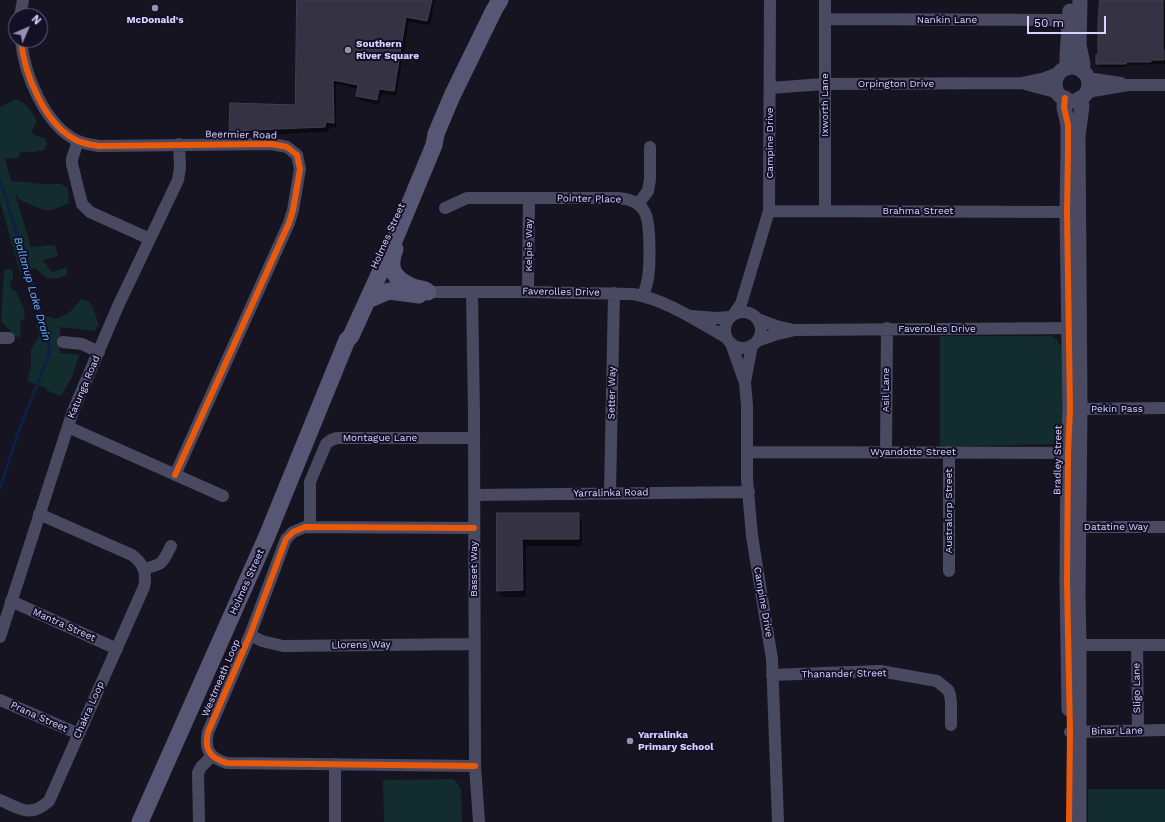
<!DOCTYPE html>
<html>
<head>
<meta charset="utf-8">
<style>
  body { margin:0 }
  #map { position:relative; width:1165px; height:822px; overflow:hidden; background:#161421; font-family:"Work Sans",sans-serif }
  canvas { display:block }
  .north { position:absolute; left:8px; top:8px; width:40px; height:40px; box-sizing:border-box; background:#130f26; border:1px solid #625e7d; border-radius:50%; rotate:45deg; font-size:11px; font-weight:700; line-height:16px; text-align:center; color:#d9d4ff }
  .north::after { content:''; display:block; margin:auto; width:14px; height:18px; background:#9591b1; clip-path:polygon(50% 0,100% 100%,50% 72%,0 100%) }
  .scale { position:absolute; left:1027px; top:16px; width:79px; height:18px; box-sizing:border-box; border:2px solid #d9d4ff; border-top:0; padding-left:5px; font-size:12px; line-height:14px; white-space:nowrap; color:#d9d4ff; -webkit-text-stroke:3px #130f26; paint-order:stroke }
</style>
</head>
<body>
<div id="map">
<canvas width="1165" height="822"></canvas>
<div class="north">N</div>
<div class="scale">50 m</div>
</div>
<script>
const context = document.querySelector('canvas').getContext('2d');
context.lineJoin = 'round';
function paint(path, color) {
  context.fillStyle = color;
  context.fill(path, 'evenodd');
}
function stroke(path, color, width, dash) {
  context.strokeStyle = color;
  context.lineWidth = width;
  context.lineCap = dash ? 'butt' : 'round';
  context.setLineDash(dash || []);
  context.stroke(path);
}
function write(font, color, halo, rows, align = 'center') {
  context.font = font + ' "Work Sans",sans-serif';
  context.lineWidth = 4;
  context.setLineDash([]);
  context.textBaseline = 'middle';
  context.strokeStyle = halo;
  context.fillStyle = color;
  for (const [text, x, y, turn = 0] of rows) {
    context.save();
    context.translate(x, y);
    context.rotate((+turn || 0) * Math.PI / 180);
    context.textAlign = isNaN(turn) ? turn : align;
    if (halo) context.strokeText(text, 0, 0);
    context.fillText(text, 0, 0);
    context.restore();
  }
}
paint(new Path2D(`
  M17,99C27,105 32,111 37,121L31,132L36,136L45,138L47,144L44,150L33,152H20L18,158L5,159L11,181L44,184H61L68,188L69,203L55,209L46,211L20,200L15,193L31,247L55,245L58,256L43,260L52,272L67,267V275L58,278L48,279L35,268L20,272L0,201V107Z
  M11,269L13,272V279L10,283L11,289L16,291L24,309L25,317C16,325 23,327 20,338L15,336L1,321L4,270Z
  M81,299L89,302L93,307L98,322V326L94,331L60,327V353L79,355L72,377L61,396L47,391L46,388L27,381L31,367V350L39,336L36,324L47,316L55,319L69,313Z
  M940,336H1052L1057,340L1063,349L1065,363L1061,438L1054,444L940,447Z
  M454,779L461,789L462,822H384L383,780Z
  M1088,789H1165V822H1088Z`), '#132c2d');
paint(new Path2D(`
  M298,0H435L430,25L409,22L396,96L382,94L379,105L360,100L357,95L358,89L336,84V128L329,127L328,132L233,136L230,131L231,104L296,106Z
  M1100,0H1165V64L1127,65V67H1099L1097,64V56H1099Z
  M498,514H578L582,521V546H526V597H502L498,590Z`), '#0007');
stroke(new Path2D(`
  M0,180L28,268L49,342V355L19,430L0,488`), '#0d2144', 3);
const building = new Path2D(`
  M297,0H432L427,21L406,17L394,91L379,89L377,100L356,96L358,85L333,80L334,123L326,122L325,127L229,131L230,103L295,105Z
  M1100,0H1163V50H1164V60H1151V62H1126V64H1096V55H1098V21Z
  M497,513H579V539H522L523,590L497,591Z`);
paint(building, '#343243');
stroke(building, '#433f54', 1);
stroke(new Path2D(`
  M825,0V211
  M20,16L23,0
  M825,19L1070,20
  M21,40C24,74 45,126 78,141C85,144 92,145 99,146L272,144L287,147L297,155L300,169L293,210L289,223L175,475
  M1088,79H1094L1121,83
  M1025,84L1059,93
  M770,88L824,84L1022,83L1045,78L1060,72
  M1087,92L1128,85H1165
  M78,141L72,159V164L82,204L90,212L150,239
  M638,204L648,191L650,179V147
  M445,208L467,198H617C628,199 638,201 644,211C651,220 650,265 648,278C647,284 645,290 643,296
  M769,211L1067,212
  M428,292H528L633,294C667,300 697,321 727,338
  M528,292L529,198
  M472,293L474,414L475,766L479,822
  M725 330a18 18 0 1 1 36 0a18 18 0 1 1-36 0Z
  M734,314L741,304L769,211L770,0
  M692,316L717,318L729,317
  M757,319L776,326L790,329
  M0,338H9
  M757,341L774,335L795,330L1078,328
  M63,342L82,344L99,352
  M731,343L745,383L747,405V479L752,536L772,659L778,822
  M745,382L752,345
  M1072,409L1165,408
  M68,427L223,496
  M747,452L1076,453
  M886,452L887,328
  M949,452V571
  M610,493L614,293
  M474,495L749,492
  M310,527V482L326,444L331,440L337,438H474
  M1071,527H1165
  M474,528L305,527L293,532L286,539L250,635L208,732C204,750 210,758 227,763L475,766
  M144,569C163,564 162,564 171,546
  M11,601L117,649
  M250,635L262,641L283,646L474,644
  M0,637L73,411L118,306L178,180L180,168L179,144
  M1070,645H1165
  M1137,645L1138,730
  M772,675L880,671L937,681L948,690L950,695L951,702V725
  M0,700L79,734
  M1070,732L1165,730
  M335,764V822
  M0,800C21,809 30,818 49,801L144,587C147,573 144,564 132,555L39,514
  M199,822L198,773L201,767L212,756`), '#4a4962', 12);
stroke(new Path2D(`
  M1080,0L1079,45L1083,64L1082,71
  M1055 84a17 17 0 1 1 34 0a17 17 0 1 1-34 0Z
  M1067,68V55L1070,11
  M1065,98L1064,107L1068,125V151L1067,212L1070,409L1068,453L1067,581L1069,709
  M1079,822V645L1078,596L1080,409L1078,136L1082,106L1080,98`), '#4a4962', 15);
stroke(new Path2D(`
  M395,249C387,269 394,279 413,287C419,289 424,288 428,292
  M368,300L389,291L419,295
  M140,822L267,536L347,340L351,336L392,246L434,145L436,134L452,96L494,10L500,0`), '#575674', 17);
stroke(new Path2D(`
  M21,40C24,74 45,126 78,141C85,144 92,145 99,146L272,144L287,147L297,155L300,169L293,210L289,223L175,475
  M1065,98L1064,107L1068,125V151L1067,212L1070,409L1068,453L1067,581L1070,732L1069,822
  M474,528L305,527L293,532L286,539L250,635L208,732C204,750 210,758 227,763L475,766`), '#e8590c', 6);
for (const [x, y, r, color] of [
  [155,8,4,"#9591b1"],
  [348,50,4,"#9591b1"],
  [630,741,4,"#9591b1"]
]) {
  const dot = new Path2D();
  dot.arc(x, y, r, 0, 2 * Math.PI);
  context.fillStyle = color;
  context.fill(dot);
  stroke(dot, '#130f26', 1.5);
}
write('bold 10px', '#d9d4ff', '#130f26', [
  ["McDonald's",155,20,"center"],
  ["Southern",356,44],
  ["River Square",356,56],
  ["Yarralinka",638,735],
  ["Primary School",638,747]
], 'left');
write('10px', '#d9d4ff', '#130f26', [
  ["Nankin Lane",947,20],
  ["Orpington Drive",896,84],
  ["Ixworth Lane",825,105,-90],
  ["Beermier Road",241,135,1],
  ["Campine Drive",770,143,-90],
  ["Pointer Place",589,199,1],
  ["Brahma Street",918,211],
  ["Holmes Street",388,236,-66],
  ["Kelpie Way",529,245,-90],
  ["Faverolles Drive",561,292,1],
  ["Faverolles Drive",937,329],
  ["Katunga Road",84,387,-67],
  ["Asil Lane",886,390,-90],
  ["Setter Way",612,393,-89],
  ["Pekin Pass",1117,409],
  ["Montague Lane",380,438],
  ["Wyandotte Street",913,452],
  ["Bradley Street",1058,460,-89],
  ["Yarralinka Road",611,493,-1],
  ["Australorp Street",949,511,-90],
  ["Datatine Way",1116,527],
  ["Basset Way",474,569,-90],
  ["Holmes Street",247,582,-66],
  ["Campine Drive",763,602,80],
  ["Mantra Street",64,625,24],
  ["Llorens Way",361,645,-1],
  ["Thanander Street",844,674,-1],
  ["Westmeath Loop",221,678,-67],
  ["Sligo Lane",1137,688,-91],
  ["Chakra Loop",89,710,-66],
  ["Prana Street",39,717,24],
  ["Binar Lane",1117,731,-1]
]);
write('italic 11px', '#62b6ff', '#130f26', [
  ["Ballanup Lake Drain",32,289,74]
]);
</script>
</body>
</html>
